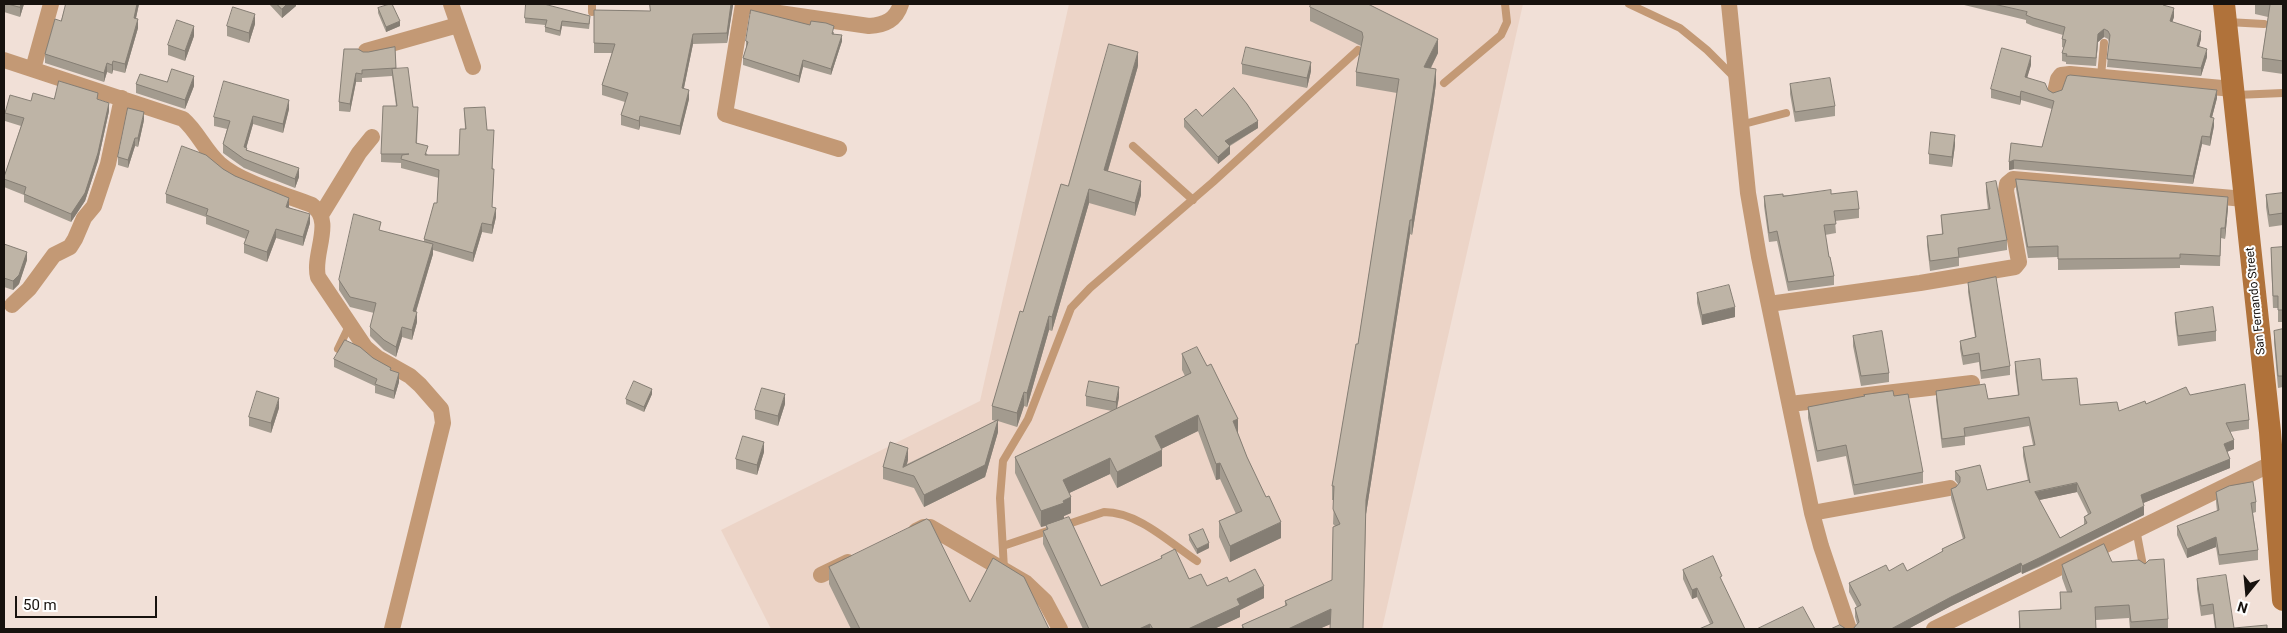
<!DOCTYPE html>
<html>
<head>
<meta charset="utf-8">
<style>
  body { margin:0 }
  #map { position:relative; width:2287px; height:633px; overflow:hidden; background:#f1e0d7; font-family:Roboto,sans-serif }
  canvas { display:block }
  .frame { position:absolute; inset:0; border:5px solid #17120e; pointer-events:none }
  .north { position:absolute; left:2222px; top:568px; width:50px; height:50px; -webkit-text-stroke:4px #fff; paint-order:stroke; rotate:197deg; font-size:14px; font-weight:700; line-height:20px; text-align:center; color:#17120e }
  .north::after { content:''; display:block; margin:auto; width:18px; height:22px; background:#17120e; clip-path:polygon(50% 0,100% 100%,50% 72%,0 100%) }
  .scale { position:absolute; left:15px; top:596px; width:142px; height:22px; box-sizing:border-box; border:2px solid #17120e; border-top:0; padding-left:6px; font-size:15px; line-height:18px; white-space:nowrap; color:#17120e; -webkit-text-stroke:4px #fff; paint-order:stroke }
</style>
</head>
<body>
<div id="map">
<canvas width="2287" height="633"></canvas>
<div class="frame"></div>
<div class="north">N</div>
<div class="scale">50 m</div>
</div>
<script>
const context = document.querySelector('canvas').getContext('2d');
context.lineJoin = 'round';
function paint(path, color) {
  context.fillStyle = color;
  context.fill(path, 'evenodd');
}
function stroke(path, color, width, dash) {
  context.strokeStyle = color;
  context.lineWidth = width;
  context.lineCap = dash ? 'butt' : 'round';
  context.setLineDash(dash || []);
  context.stroke(path);
}
function write(font, color, halo, rows, align = 'center') {
  context.font = font + ' Roboto,sans-serif';
  context.lineWidth = 4;
  context.setLineDash([]);
  context.textBaseline = 'middle';
  context.strokeStyle = halo;
  context.fillStyle = color;
  for (const [text, x, y, turn = 0] of rows) {
    context.save();
    context.translate(x, y);
    context.rotate((+turn || 0) * Math.PI / 180);
    context.textAlign = isNaN(turn) ? turn : align;
    if (halo) context.strokeText(text, 0, 0);
    context.fillText(text, 0, 0);
    context.restore();
  }
}
paint(new Path2D(`
  M1069,4H1523L1382,629H771L721,530L980,401Z`), '#ecd4c7');
stroke(new Path2D(`
  M592,4V12
  M1629,4L1680,28L1707,50L1735,78
  M2227,22L2264,24
  M2101,76L2104,43
  M1444,83L1501,35L1507,22L1505,4
  M2236,95L2283,93
  M1740,125L1786,113
  M1133,146L1193,200
  M338,349L350,324
  M2136,529L2144,571
  M1003,546L1104,512C1138,512 1169,542 1197,561
  M1004,569L1000,498L1003,461L1028,419L1071,308L1090,288L1213,182L1358,50`), '#c39975', 8);
stroke(new Path2D(`
  M451,4L473,67
  M743,4L725,114L839,149
  M745,4L772,12L869,26C885,25 896,20 901,4
  M1729,4L1748,193L1759,257L1812,513L1821,546L1849,629
  M366,51L458,25
  M4,60L183,119C198,132 205,151 220,164C240,182 286,195 312,205C335,221 312,254 318,277L365,347L378,358L410,376L420,385L441,409L443,423L392,629
  M33,69L51,4
  M2055,92L2058,79L2061,75L2070,74L2233,89
  M321,215L359,153L372,137
  M1769,304L1920,283L2015,267L2019,262L2006,191L2007,184L2013,179L2245,199
  M12,305L29,289L54,255L70,247L75,239L84,218L94,206L108,164L122,98
  M1790,404L1972,383
  M1812,513L1950,488
  M916,531L924,527H930L1026,583L1045,601L1060,629
  M821,575L848,562
  M1934,629L2273,463`), '#c39975', 16);
stroke(new Path2D(`
  M2224,4L2270,432L2283,600`), '#b0723a', 22);
paint(new Path2D(`
  M4,4H24L20,17L4,12Z
  M66,4H139L136,18L138,28L125,73L113,70L112,74L107,72L104,82L45,63V54L61,21Z
  M269,4H296V6L282,18Z
  M733,4L727,43L693,44L684,88L689,99L680,135L640,126L639,130L621,125V115L625,102L602,95V85L612,53H594V10L650,11Z
  M1960,4H2166L2165,6L2174,17L2172,22L2201,39L2199,46L2207,57L2201,76L2107,67L2109,42L2108,39L2104,37L2098,42L2096,66L2066,64V62L2062,61V53L2064,48L2062,47V39L2063,35L2033,26L2026,23V20Z
  M2255,4H2283V74L2262,71V58L2268,17L2255,14Z
  M1310,7L1438,53L1431,68L1436,83L1433,106L1412,235L1410,234L1366,514L1330,624L1319,629H1242V625L1285,606V601L1332,580L1335,526L1333,524L1334,500H1332V486L1358,344L1397,93L1356,86V72L1361,46L1310,21Z
  M378,8L400,26L386,32L378,13Z
  M525,18L590,21L589,29L562,26L560,36L545,32V25L525,23Z
  M255,24L249,43L227,36V26Z
  M834,32V34L842,41L831,75L803,67L799,83L743,65V58L746,48V41Z
  M194,36L185,61L168,55V45Z
  M395,47L396,69L413,107L418,116L417,143L428,155H459L465,129L464,108L487,130L494,178L492,207L496,217L492,234L482,232L473,262L433,250V254L416,312L417,322L412,340L402,337L396,357L384,350L370,336V327L374,313L350,307L339,290V280L381,231L424,242V239L437,203L439,178L401,168V163L381,162V154L396,106L392,76L362,78V82H356L350,112L339,111V102L363,52H368Z
  M1242,64L1311,71L1307,88L1242,74Z
  M2031,65L2027,77L2053,93L2217,98L2212,117L2214,126L2210,146L2202,144L2193,184L2014,169L2009,170V162L2042,147L2052,109L2021,100L2020,105L1991,98V89Z
  M1138,66L1108,171L1141,195L1135,216L1089,203L1052,331L1049,330L1027,407L1024,406L1017,427L998,421V432L985,477L924,507L914,488L883,479V467L908,460L907,464L996,421L992,420V406L1023,312L1068,186Z
  M167,82L194,86L185,109L136,93V84Z
  M1790,84L1835,106V116L1795,122L1790,94Z
  M54,99H98L109,111L98,161L85,201L71,222L24,202V195L4,187V177L21,126L5,121V113L31,101Z
  M289,109L283,133L253,124L246,148L247,150L299,177L295,188L244,168L223,153V144L227,129L214,126V117Z
  M1202,116L1258,128L1230,146V154L1218,164L1184,127V119Z
  M144,120L138,147L135,146L128,168L118,165V157Z
  M1955,145L1952,167L1929,164V154Z
  M223,169L289,207L310,223L303,246L276,238L267,262L244,253V244L246,239L206,224V217L166,203V194Z
  M2016,179L2228,208L2225,239L2221,238L2220,266L2180,265V268L2058,270V257L2028,258L2016,189Z
  M1986,183L2007,240V250L1959,258V266L1930,271L1927,245V236L1942,234L1941,215L1988,210L1986,192Z
  M2283,193V225L2269,227L2266,207V195Z
  M1831,194L1859,209V218L1835,221L1836,233L1825,235L1829,257L1834,276V285L1788,291L1777,241L1769,242L1764,206V196Z
  M4,244L27,260L19,284L13,290L4,287Z
  M2283,247V322H2278V308H2273L2271,259V248Z
  M1968,283L2010,366V375L1981,379L1979,362L1963,365L1960,349V341L1975,337L1968,292Z
  M1697,293L1735,317L1702,325L1697,303Z
  M2175,313L2216,331V341L2178,346L2175,322Z
  M2283,329V387L2278,388L2274,342V331Z
  M1853,336L1889,373V382L1861,386L1853,346Z
  M1182,354L1238,434L1247,457L1281,538L1230,562L1219,537V521L1236,514L1220,479L1216,480L1198,431L1161,449L1162,466L1117,488L1110,474L1069,493L1071,513L1064,516V519L1101,586L1161,559V556L1189,579L1207,586L1229,582L1264,598L1240,610V617L1214,629H1083L1043,544V531L1046,530V526L1041,527L1015,473V457L1112,411L1086,406V396L1119,397L1117,409L1185,376L1182,370Z
  M373,358L391,370L399,382L394,399L375,393V386L334,367V359Z
  M2015,362L2080,405L2119,411L2146,404L2190,395L2249,420V429L2230,432L2234,449L2227,452L2230,468L2143,503L2144,515L2039,567L2022,574L2021,572L1951,606L1908,629H1853L1857,624L1855,617V608L1857,607L1849,592V583L1889,571H1907L1942,552V549L1963,539L1951,498V489L1956,487L1958,484L1955,480V471L1987,490L2028,481L2023,456V447L2033,445L2029,426L1965,437V445L1942,448L1936,400V391L1988,399L2018,395L2015,371ZM2077,492L2088,514L2084,517V525L2060,538L2039,500Z
  M652,394L644,412L626,404V399Z
  M1894,396L1923,472V483L1854,495L1846,456L1817,462L1808,418V407Z
  M785,404L778,426L755,419V410Z
  M279,408L271,433L249,426V417Z
  M764,452L757,475L736,469V459Z
  M2216,492L2256,502V512L2253,513L2258,550V560L2219,565L2216,547L2187,558L2177,535V526L2217,511L2216,502Z
  M1189,535L1209,548L1197,554L1189,540Z
  M2112,562L2168,619V629H2130L2129,618L2096,620V629H2019V611L2060,609V592H2067L2062,578V565Z
  M829,567L970,602L1049,629H851L829,584Z
  M1683,570L1722,583L1745,629L1710,624L1697,597L1692,599L1683,579Z
  M2197,579L2234,628L2267,629H2215L2213,614L2201,616L2197,589Z`), '#a39b8f');
paint(new Path2D(`
  M21,4H24L20,17V7Z
  M137,4H139L134,27V18Z
  M287,4H296V6L282,18V9Z
  M731,4H733V6L727,43V33Z
  M2174,8V17L2170,29V21Z
  M255,14V24L249,43V33Z
  M138,19V28L125,73V64Z
  M400,21V26L386,32V27Z
  M562,21V26L560,36V31Z
  M194,26V36L185,61V51Z
  M2104,29V37L2098,42L2096,66L2098,34Z
  M2201,31V39L2197,54V46Z
  M693,34V44L682,97V88Z
  M842,35V41L831,75V69Z
  M1438,39V53L1424,81V67Z
  M2207,49V57L2201,76V68Z
  M1138,52V66L1104,184V170Z
  M2031,56V65L2025,85V77Z
  M803,60V67L799,83V76Z
  M113,61V70L112,74V65Z
  M1311,62V71L1307,88V78Z
  M107,63V72L104,82V73Z
  M1436,69V83L1433,106L1412,235V220Z
  M356,73V82L350,112V104Z
  M194,76V86L185,109V100Z
  M689,90V99L680,135V126Z
  M2217,90V98L2210,125V117Z
  M2021,91V100L2020,105V97Z
  M289,100V109L283,133V124Z
  M109,103V111L98,161L85,201L71,222V214Z
  M144,112V120L138,147V138Z
  M253,116V124L244,156V147Z
  M640,116V126L639,130V121Z
  M2214,118V126L2210,146V137Z
  M1258,121V128L1225,148V141Z
  M1955,135V145L1952,167V157Z
  M2202,136V144L2193,184V176Z
  M135,138V146L128,168V160Z
  M1230,146V154L1218,164V157Z
  M2014,160V169L2009,170V162Z
  M299,168V177L295,188V179Z
  M1141,181V195L1135,216V203Z
  M1089,189V203L1052,331V317Z
  M2228,197V208L2225,239V228Z
  M289,198V207H286Z
  M496,208V217L492,234V225Z
  M310,214V223L303,246V237Z
  M1410,220V234L1366,514L1363,629L1366,500Z
  M482,223V232L473,262V253Z
  M276,229V238L267,262V252Z
  M433,244V254L413,321V311Z
  M27,252V260L19,284L13,290V281Z
  M1735,307V317L1702,325V315Z
  M417,312V322L412,340V330Z
  M1049,316V330L1027,407V393Z
  M402,327V337L396,357V347Z
  M399,373V382L394,399V391Z
  M1119,387V397L1116,412V402Z
  M652,389V394L644,412V407Z
  M1024,392V406L1017,427V413Z
  M785,394V404L778,426V416Z
  M279,398V408L271,433V423Z
  M1198,415V431L1155,452V436Z
  M1238,419V435L1233,421Z
  M998,420V432L985,477L924,507V495Z
  M2234,440V449L2224,453V444Z
  M764,442V452L757,475V465Z
  M908,448V460L904,473L903,467Z
  M1162,450V466L1117,488V472Z
  M1110,458V474L1063,496V480Z
  M2230,459V468L2141,504V495Z
  M1220,463V479L1216,480V464Z
  M2077,483V492L2035,501V492Z
  M1071,497V513L1064,516V520L1041,527V511Z
  M2144,506V515L2022,574V566Z
  M1281,522V538L1230,562V546Z
  M2216,537V547L2187,558V549Z
  M1209,543V548L1197,554V549Z
  M2021,563V572L1951,606L1908,629H1891L1951,597Z
  M1264,586V598L1240,610V617L1214,629H1188L1237,599Z
  M1697,588V597L1692,599V590Z
  M1331,609V624L1319,629H1288Z
  M1150,624V629H1139Z`), '#857e74');
const building = new Path2D(`
  M8,4H21L20,7Z
  M66,4H137L134,18L138,19L125,64L113,61L112,65L107,63L104,73L45,54L55,19L61,21Z
  M277,4H287L282,9Z
  M390,4H392L400,21L386,27L378,8Z
  M526,4H544L590,16L589,24L562,21L560,31L545,27L547,20L525,18Z
  M650,4H731L727,33L693,34L682,88L689,90L680,126L640,116L639,121L621,115L628,93L602,85L615,44L594,43V10L650,11Z
  M1311,4H1368L1438,39L1424,67L1436,69L1433,92L1412,220H1410L1366,500L1363,629H1330L1331,609L1288,629H1244L1242,625L1287,605L1285,601L1332,580L1333,527L1340,524L1333,509L1334,486H1332L1356,344H1358L1399,79L1356,72L1363,37L1362,32L1310,7Z
  M1994,4H2164L2163,5L2174,8L2170,21L2201,31L2197,46L2207,49L2201,68L2107,59L2110,35L2108,31L2104,29L2098,34L2096,58L2066,56L2067,54L2062,53L2066,40L2062,39L2065,27L2033,18L2026,15L2027,12Z
  M2267,4H2283V61L2262,58L2270,5Z
  M233,7L255,14L249,33L227,26Z
  M751,10L810,25L811,21L826,23L834,26L832,34L842,35L831,69L803,60L799,76L743,58L748,42L746,41Z
  M177,20L194,26L185,51L168,45Z
  M1109,44L1138,52L1104,170L1141,181L1135,203L1089,189L1052,317L1049,316L1027,393L1024,392L1017,413L992,406L1020,311L1023,312L1061,184L1068,186Z
  M395,47L396,68L362,70V74L356,73L350,104L339,102L344,49H358L363,52H368Z
  M1246,47L1311,62L1307,78L1242,64Z
  M2002,48L2031,56L2025,77L2045,83L2048,90L2053,93L2062,90L2067,76L2070,75L2217,90L2210,117L2214,118L2210,137L2202,136L2193,176L2014,160L2009,162L2011,143L2042,147L2054,101L2021,91L2020,97L1991,89Z
  M408,68L413,107H418L416,143L428,146L425,155H459L460,129H466L464,108L485,107L487,130H494L492,169H494L492,207L496,208L492,225L482,223L473,253L424,239L434,203H437L439,170L401,159L402,155L409,154H381L383,106H397L392,69Z
  M172,69L194,76L185,100L136,84L140,74L167,82Z
  M1830,78L1835,106L1795,112L1790,84Z
  M59,81L98,93L97,99L109,103L98,153L85,193L71,214L24,194L26,187L4,179V177L24,118L5,113L10,95L31,101L33,93L54,99Z
  M224,81L289,100L283,124L253,116L244,147L247,148L246,150L299,168L295,179L244,159L223,144L230,121L214,117Z
  M1234,88L1247,104L1258,121L1225,141L1230,146L1218,157L1184,119L1196,109L1202,116Z
  M128,108L144,112L138,138H135L128,160L118,157Z
  M1931,132L1955,135L1952,157L1929,154Z
  M182,146L206,155L223,169L235,176L289,198L286,207L310,214L303,237L276,229L267,252L244,244L249,231L206,215L208,209L166,194Z
  M2016,179L2228,197L2225,228H2221L2220,256L2180,254V258L2058,259V246L2028,247Z
  M1996,181L2007,240L1958,248L1959,257L1930,261L1927,236L1943,234L1941,215L1990,209L1986,183Z
  M1831,190V194L1857,191L1859,209L1834,211L1836,224L1824,225L1829,257H1830L1834,276L1788,282L1777,231L1769,233L1764,196L1783,194V196Z
  M2283,193V213L2269,215L2266,195Z
  M354,214L381,222L379,230L433,244L413,311L417,312L412,330L402,327L396,347L384,340L370,327L376,303L350,297L339,280Z
  M4,244L27,252L19,275L13,281L4,278Z
  M2283,247V310H2278V296H2273L2271,248Z
  M1996,277L2010,366L1981,371L1979,353L1963,356L1960,341L1976,337L1968,283Z
  M1729,285L1735,307L1702,315L1697,293Z
  M2213,307L2216,331L2178,336L2175,313Z
  M2283,329V376H2278L2274,331Z
  M1882,331L1889,373L1861,376L1853,336Z
  M345,340L360,347L373,358L391,368L390,370L399,373L394,391L375,384L377,379L334,359Z
  M1197,347L1207,366L1211,364L1238,419L1233,421L1247,457L1266,497L1269,496L1281,522L1230,546L1219,521L1242,511L1220,463L1216,464L1198,415L1155,436L1162,450L1117,472L1110,458L1063,480L1071,497L1063,501L1064,503L1041,511L1015,457L1191,373L1182,354Z
  M2040,359L2042,380L2077,378L2080,405L2117,402L2119,411L2145,401L2146,404L2186,387L2190,395L2245,384L2249,420L2226,423L2234,440L2224,444L2230,459L2141,495L2144,506L2039,558L2022,566L2021,563L1951,597L1891,629H1853L1859,622L1855,608L1861,605L1849,583L1886,565L1889,571L1903,563L1907,571L1943,551L1942,549L1965,538L1951,489L1956,487L1960,482V477L1955,471L1980,465L1987,490L2029,480L2030,483L2023,447L2035,445L2029,417L1964,428L1965,436L1942,439L1936,391L1985,384L1988,399L2019,395L2015,362ZM2077,483L2091,513L2084,517L2087,523L2060,538L2035,492Z
  M634,381L652,389L644,407L626,399Z
  M1089,381L1119,387L1116,402L1086,396Z
  M762,388L785,394L778,416L755,410Z
  M257,391L279,398L271,423L249,417Z
  M1893,391L1894,396L1908,394L1923,472L1854,485L1846,445L1817,451L1808,407L1865,396L1864,395Z
  M998,420L985,465L924,495L914,476L883,467L890,442L908,448L903,467Z
  M743,436L764,442L757,465L736,459Z
  M2253,482L2256,502L2251,503L2258,550L2219,555L2216,537L2187,549L2177,526L2219,510L2216,492L2229,486Z
  M1069,517L1101,586L1162,558L1161,556L1175,549L1189,579L1201,574L1207,586L1227,577L1229,582L1255,569L1264,586L1237,599L1240,605L1188,629H1153L1150,624L1139,629H1089L1043,531L1048,529L1046,525Z
  M927,519L930,521L970,602L993,558L1024,577L1049,629H860L829,567Z
  M1203,529L1209,543L1197,549L1189,535Z
  M2104,544L2112,562L2139,560L2145,564L2149,560L2164,559L2168,619L2131,622L2129,605L2095,607L2096,629H2020L2019,611L2061,609L2060,592H2072L2062,565Z
  M1713,556L1722,576L1720,577L1745,629H1699L1713,623L1697,588L1692,590L1683,570Z
  M2226,575L2234,628L2267,625V629H2216L2213,604L2201,606L2197,579Z
  M1803,607L1815,629H1757Z
  M1840,625L1846,629H1831Z`);
paint(building, '#beb4a6');
stroke(building, '#857e74', 1);
write('12px', '#17120e', '#fff', [
  ["San Fernando Street",2256,301,-96]
]);
</script>
</body>
</html>
